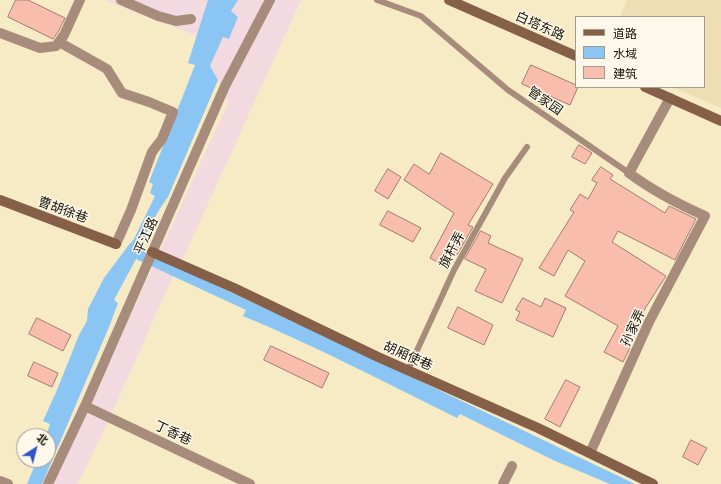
<!DOCTYPE html>
<html>
<head>
<meta charset="utf-8">
<style>
  body { margin:0 }
  #map { position:relative; width:721px; height:484px; overflow:hidden; background:#f7ebc6; font-family:"Asap Condensed","Noto Sans SC",sans-serif }
  canvas { display:block }
  .legend { position:absolute; left:575px; top:16px; width:130px; height:72px; box-sizing:border-box; background:#fdf8ea; border:1px solid #a19c8f; margin:0; padding:5px 7px; list-style:none; font-size:12px; color:#161206 }
  .legend li { display:flex; align-items:center; gap:8px; height:20px }
  .legend b { width:20px; border:1px solid #a19c8f }
  .north { position:absolute; left:16px; top:428px; width:40px; height:40px; box-sizing:border-box; background:#fdf8ea; border:1px solid #a19c8f; border-radius:50%; rotate:36deg; font-size:11px; font-weight:700; line-height:16px; text-align:center; color:#161206 }
  .north::after { content:''; display:block; margin:auto; width:14px; height:18px; background:#3453c4; clip-path:polygon(50% 0,100% 100%,50% 72%,0 100%) }
</style>
</head>
<body>
<div id="map">
<canvas width="721" height="484"></canvas>
<ul class="legend">
<li><b style="height:5px;background:#855f47"></b>道路</li>
<li><b style="height:11px;background:#8ac5f4"></b>水域</li>
<li><b style="height:11px;background:#f9bdae"></b>建筑</li>
</ul>
<div class="north">北</div>
</div>
<script>
const context = document.querySelector('canvas').getContext('2d');
context.lineJoin = 'round';
function paint(path, color) {
  context.fillStyle = color;
  context.fill(path, 'evenodd');
}
function stroke(path, color, width, dash) {
  context.strokeStyle = color;
  context.lineWidth = width;
  context.lineCap = dash ? 'butt' : 'round';
  context.setLineDash(dash || []);
  context.stroke(path);
}
function write(font, color, halo, rows, align = 'center') {
  context.font = font + ' "Asap Condensed","Noto Sans SC",sans-serif';
  context.lineWidth = 3;
  context.setLineDash([]);
  context.textBaseline = 'middle';
  context.strokeStyle = halo;
  context.fillStyle = color;
  for (const [text, x, y, turn = 0] of rows) {
    context.save();
    context.translate(x, y);
    context.rotate((+turn || 0) * Math.PI / 180);
    context.textAlign = isNaN(turn) ? turn : align;
    if (halo) context.strokeText(text, 0, 0);
    context.fillText(text, 0, 0);
    context.restore();
  }
}
paint(new Path2D(`
  M104,0H208L197,36Z
  M238,0H301L181,263L173,276L112,413L78,484H53L228,103L218,80L210,66L223,37L229,39L238,17L231,11Z`), '#f3dae0');
paint(new Path2D(`
  M627,0H721V108L672,87H704V17H620Z`), '#eddfb3');
paint(new Path2D(`
  M208,0H238L231,11L238,17L229,39L223,37L210,66L218,80L168,197C160,208 140,238 144,252L372,358L635,484H610L555,461L460,414L457,418C386,383 316,346 243,316L246,310L136,259L114,300L118,303L109,327L42,484H27L37,460H48V436H46L50,424L43,421L57,390L79,335L87,321L88,309L104,278L128,246L134,239L155,196L150,193L153,184L149,182L195,65L188,63Z`), '#8ac5f4');
const building = new Path2D(`
  M16,0H28L65,18L58,32L53,39L8,17Z
  M531,65L576,85V87H578L570,105L522,84Z
  M579,145L592,153L585,164L572,157Z
  M441,153L493,184L468,225L473,227L457,255L453,253L445,266L430,258L454,213L404,180L414,164L429,174Z
  M601,167L613,175L610,179L665,213L669,206L696,219L675,260L618,231L612,242L666,276L646,307L626,343L631,346L623,362L604,352L618,326L565,296L585,261L568,250L554,276L539,268L574,212L570,210L580,194L588,199L597,183L592,180Z
  M388,169L401,177L388,199L375,191Z
  M388,211L421,228L413,242L380,225Z
  M481,231L491,236L488,243L523,259L502,303L475,291L486,269L465,259Z
  M523,298L541,307L545,298L566,308L553,337L516,320L520,312L516,310Z
  M458,307L493,325L484,345L448,328Z
  M37,318L71,335L63,351L29,334Z
  M271,346L329,373L322,388L264,360Z
  M34,362L58,373L52,387L28,376Z
  M566,380L580,387L560,427L545,419Z
  M691,440L707,448L698,465L683,457Z`);
paint(building, '#f9bdae');
stroke(building, '#a17b71', 1);
stroke(new Path2D(`
  M377,0L421,16L508,90L629,173
  M408,370L454,270L505,178L527,147`), '#a78c7c', 6);
stroke(new Path2D(`
  M121,0L158,16L176,21L191,19
  M0,33L40,48L56,46L64,35L80,0
  M59,42L107,69L122,93L149,102L173,112L162,139L152,152L131,210L116,244
  M85,406L250,484
  M590,453L649,322L705,216C678,204 653,191 629,173L670,98
  M0,481L8,484
  M48,484L85,406L225,86L270,0
  M503,484L512,466`), '#a78c7c', 10);
stroke(new Path2D(`
  M449,0L576,56
  M645,87L721,121
  M0,200L116,244
  M152,252L234,288L378,357L538,428L653,484`), '#855f47', 10);
write('13px', '#161206', '#fdf8ea', [
  ["白塔东路",540,26,24],
  ["管家园",545,101,35],
  ["曹胡徐巷",63,210,20],
  ["平江路",146,236,-66],
  ["旗杆弄",452,250,-62],
  ["孙家弄",633,328,-65],
  ["胡厢使巷",408,356,24],
  ["丁香巷",173,433,25]
]);
</script>
</body>
</html>
